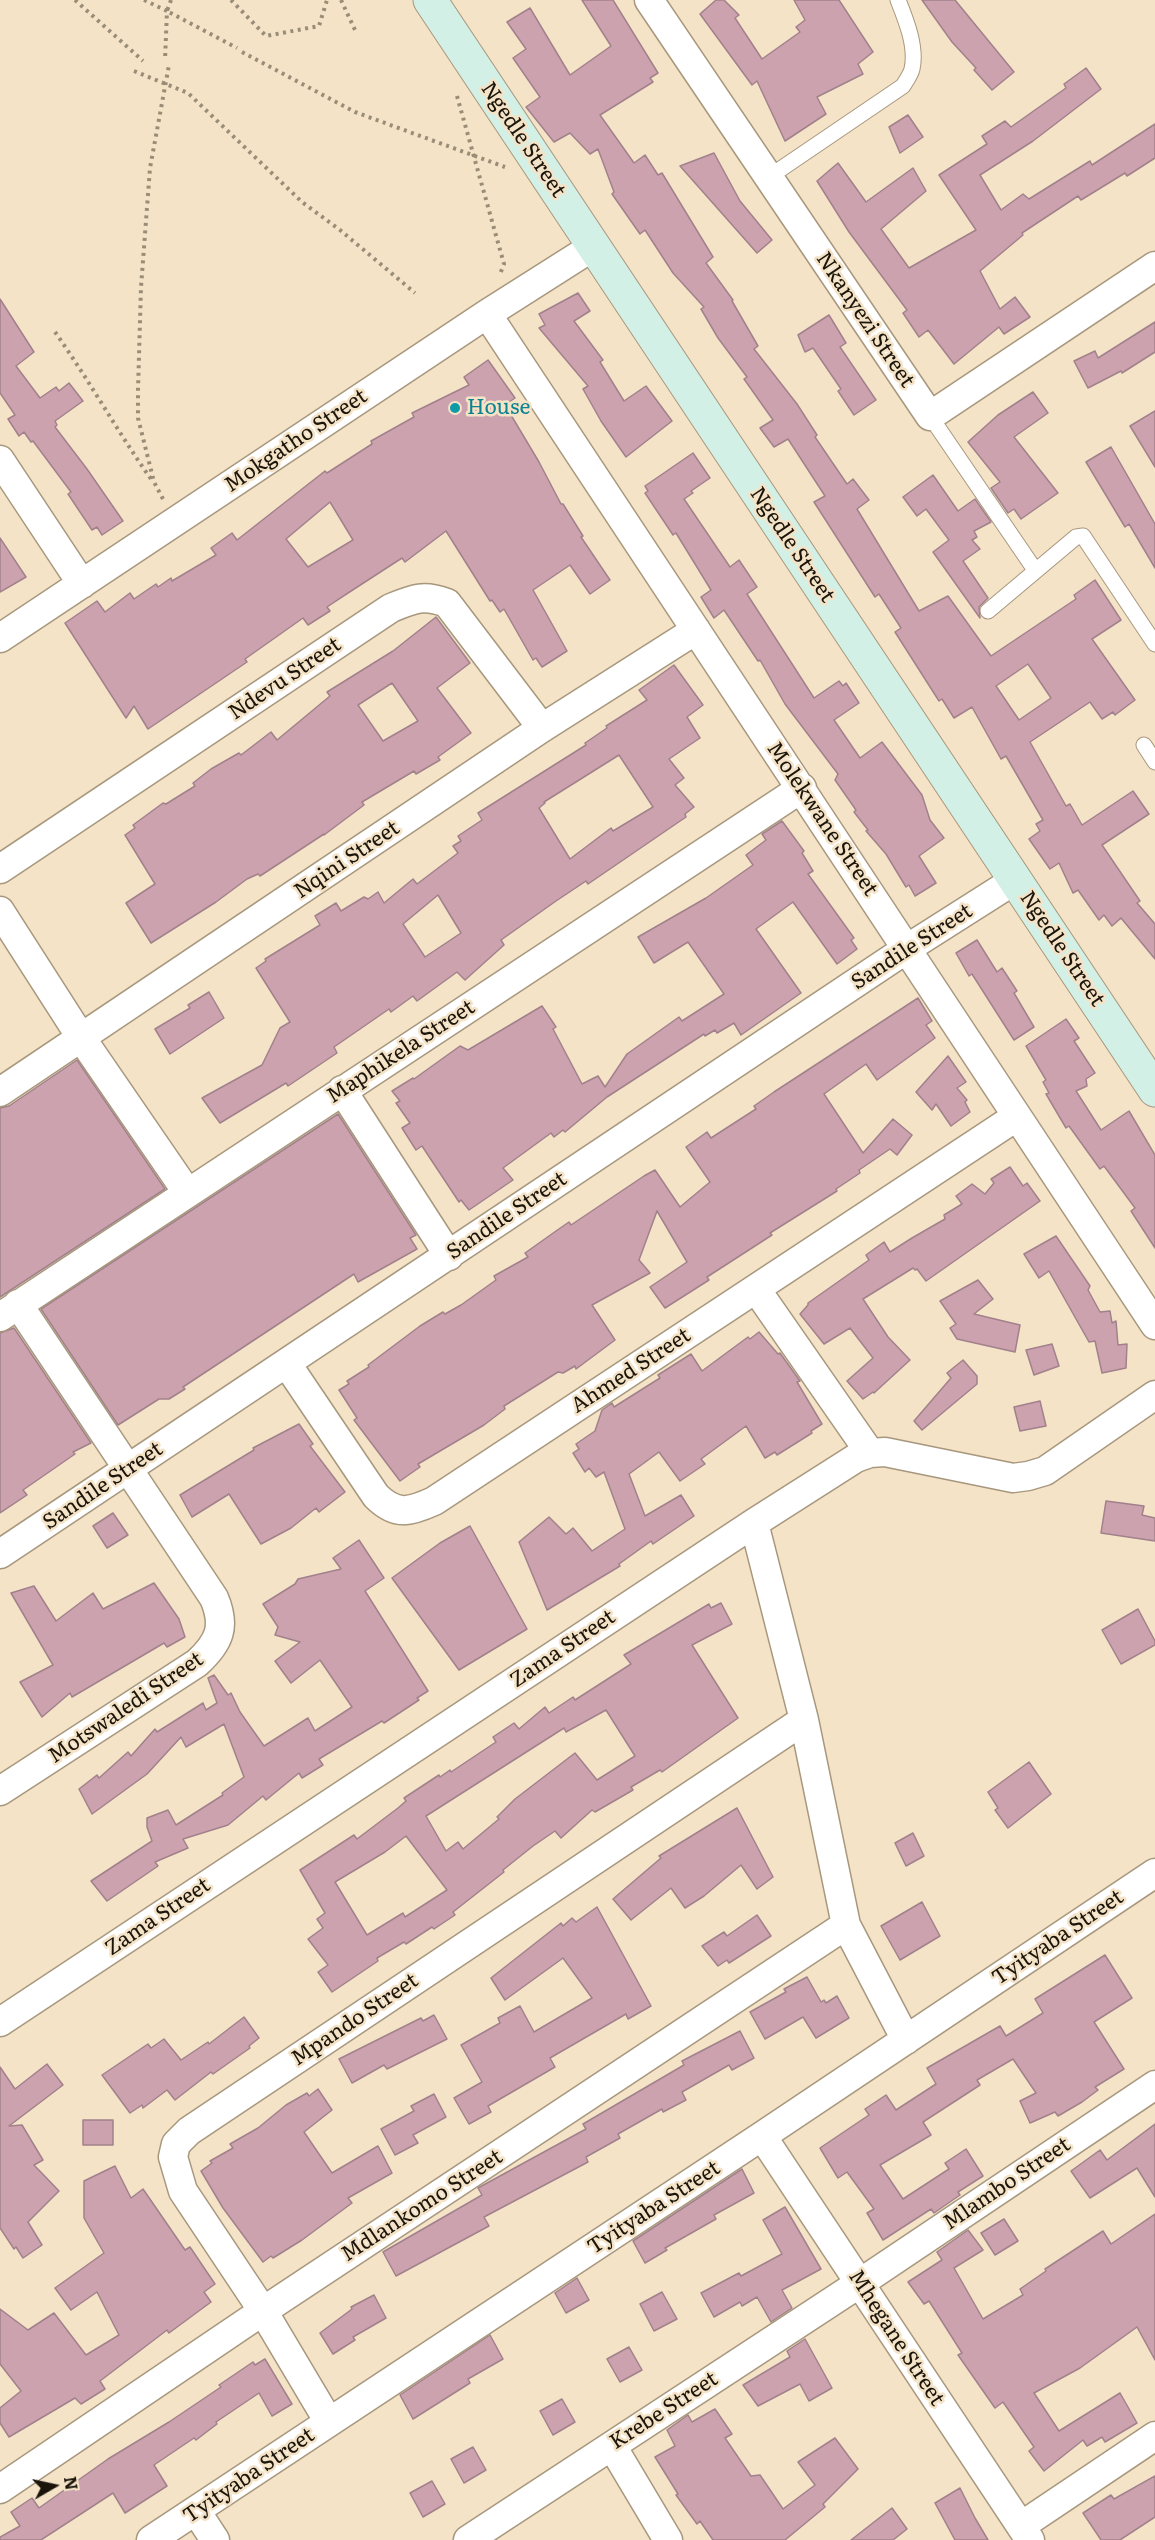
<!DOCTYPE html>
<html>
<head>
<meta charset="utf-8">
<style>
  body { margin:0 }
  #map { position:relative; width:1155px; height:2540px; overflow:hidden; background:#f4e3c7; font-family:Literata,serif }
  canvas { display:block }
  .north { position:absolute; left:24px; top:2456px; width:60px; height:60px; -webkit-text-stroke:4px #f4e3c7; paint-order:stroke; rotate:81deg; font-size:16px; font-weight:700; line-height:24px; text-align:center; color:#1a140a }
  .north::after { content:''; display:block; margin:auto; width:21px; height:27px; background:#1a140a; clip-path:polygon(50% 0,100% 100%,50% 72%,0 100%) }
</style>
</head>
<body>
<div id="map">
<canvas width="1155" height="2540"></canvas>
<div class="north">N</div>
</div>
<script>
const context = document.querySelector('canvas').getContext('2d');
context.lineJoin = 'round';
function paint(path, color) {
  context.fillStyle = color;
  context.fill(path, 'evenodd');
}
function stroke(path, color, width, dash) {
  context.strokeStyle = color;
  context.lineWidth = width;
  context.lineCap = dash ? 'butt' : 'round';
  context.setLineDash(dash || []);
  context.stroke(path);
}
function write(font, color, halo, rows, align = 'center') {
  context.font = font + ' Literata,serif';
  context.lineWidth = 5;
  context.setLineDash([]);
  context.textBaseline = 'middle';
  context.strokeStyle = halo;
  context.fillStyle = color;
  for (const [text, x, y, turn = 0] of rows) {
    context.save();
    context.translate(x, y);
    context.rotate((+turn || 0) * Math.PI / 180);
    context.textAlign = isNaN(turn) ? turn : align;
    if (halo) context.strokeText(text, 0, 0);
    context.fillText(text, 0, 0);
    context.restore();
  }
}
const building = new Path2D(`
  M582,0H613L658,73L650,78L653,82L600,115L634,163L645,155L658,175L662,173L713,257L706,263L733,300L732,301L758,346L754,349L797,404L817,435L815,437L847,484L853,479L869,500L857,509L919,611L948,596L991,656L1076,599L1074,595L1095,580L1121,620L1092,639L1135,700L1115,715L1113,712L1102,719L1090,702L1030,742L1066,806L1070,804L1082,825L1133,791L1149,814L1102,845L1140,901L1137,903L1155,924V959L1121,918L1112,926L1104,915L1099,920L1078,890L1073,893L1059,863L1050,869L1029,839L1040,831L1036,824L1043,820L1006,756L1001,759L972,707L954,718L942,699L939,701L895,632L901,628L879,594L875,597L814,502L825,496L788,439L774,447L760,428L773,420L744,379L747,377L718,338L701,309L704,307L673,273L645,230L640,234L612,194L614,192L598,149L590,154L570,133L554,142L526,107L540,97L513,58L526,49L507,22L530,8L570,75L611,46ZM1028,664L1051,698L1019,720L996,686Z
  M716,0H724L739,15L735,18L762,59L800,32L796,27L805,20L794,0H839L873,52L858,64L863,74L817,97L826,114L785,141L757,81L752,85L700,14Z
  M922,0H955L1014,72L992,90L974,70L976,68L952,42Z
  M1086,68L1101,89L1033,141L980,175L1001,210L1023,194L1029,199L1090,161L1092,165L1155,124V158L1127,176L1125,173L1081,200L1078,196L1022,233L1023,235L980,271L1000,309L1015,297L1030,317L1004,334L999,327L954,364L928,330L919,337L903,313L907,310L849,232L817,181L838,163L866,202L913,168L926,191L881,229L909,268L976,230L939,175L987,144L982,136L1005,121L1011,127L1066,88L1064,84Z
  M908,115L923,137L900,153L889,127Z
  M714,153L740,201L772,240L757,253L680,166Z
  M578,293L590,311L574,321L603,360L600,362L624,401L646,386L672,421L626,457L601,421L583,389L588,386L539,328L545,325L539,314Z
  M0,299L34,352L16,366L40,398L56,387L59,391L69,383L83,401L55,421L57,425L55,427L87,469L123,521L102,535L97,527L92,530L68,494L71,492L33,441L31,442L24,432L19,436L8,419L15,415L0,393Z
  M829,315L846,343L840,347L876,400L854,415L838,391L841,389L813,348L805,352L798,335Z
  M1155,322V352L1122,373L1121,371L1088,388L1074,361L1095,351L1098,358Z
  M488,360L515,398L505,405L539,462L561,504H563L583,536L581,537L610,580L590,594L570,565L533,590L567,651L542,667L536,658L533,660L504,609L500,612L492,600L490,601L446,531L405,562L402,558L348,593L327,607L330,611L308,625L303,618L245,659L247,662L148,729L134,706L126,718L65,623L97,601L105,612L130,593L134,599L156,584L158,587L171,578L172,581L216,555L211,548L232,533L237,540L325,471L327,473L372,444L371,441L414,417L412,413L469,385L464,377ZM330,502L353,540L308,567L286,539Z
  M1033,392L1048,413L1014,437L1058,493L1021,519L1014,509L1008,513L991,488L1000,482L968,442L998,415Z
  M1155,411V467L1130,426Z
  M1111,447L1155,524V568L1129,524L1125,527L1086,462Z
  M693,453L710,478L691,491L693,493L684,499L730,567L739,560L757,587L747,594L814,698L839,681L843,686L846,683L859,703L834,720L860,758L882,742L922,795L930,820L944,838L919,856L936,883L915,896L909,885L906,887L886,854L866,831L868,830L854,812L856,810L835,780L838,774L785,704L760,660L758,661L724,610L714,618L701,597L711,590L676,533L673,535L645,493L648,491L645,486Z
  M933,475L958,511L975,499L991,522L974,531L977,537L972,540L980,549L963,561L988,598L979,607L980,618L933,552L949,540L926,509L917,516L903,497Z
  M0,538L26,577L0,592Z
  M436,617L470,663L437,688L471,733L438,757L440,760L416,774L414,771L362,802L364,805L324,835V834L260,876L258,874L247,879L216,902L151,943L126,903L155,884L125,835L135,828L133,825L163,803L166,804L195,786L193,783L211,769L239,753L241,755L271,732L277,740L330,696L327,692L393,651ZM392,683L418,721L383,741L358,705Z
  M674,665L703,705L687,717L700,738L669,759L684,778L675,785L694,807L685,814L686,817L588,884L586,881L556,901L501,940L504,945L465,980L457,972L417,1001L413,996L391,1012L389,1009L334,1047L337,1053L288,1086L286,1083L220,1123L202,1098L262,1065L280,1028L290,1022L256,968L266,961L265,959L320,925L315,916L336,903L341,911L364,897L368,899L378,892L384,903L413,879L417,884L458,853L453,846L461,841L458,836L482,820L478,813L586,745L585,743L607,728L606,726L647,700L639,690ZM619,755L653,807L613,831L611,828L570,859L539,808L545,803L544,802ZM438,895L461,933L425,957L403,924Z
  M782,821L804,851L802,853L813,871L808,874L854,938L851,940L857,949L837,964L793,902L756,929L801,993L741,1035L734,1023L717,1033L715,1030L705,1036L704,1034L607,1097L565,1132L563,1130L554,1137L551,1133L503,1168L513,1180L469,1210L461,1200L459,1202L422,1146L416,1150L402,1128L410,1123L396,1103L400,1101L392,1091L413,1078L414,1079L460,1046L468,1050L542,1006L556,1027L553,1029L582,1084L598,1076L605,1087L627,1054L679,1017L682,1021L724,994L688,942L654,963L638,937L706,898L753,865L746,855L766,840L762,834Z
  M977,940L997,972L1002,968L1017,991L1014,993L1034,1027L1014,1040L972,974L969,976L956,953Z
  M209,992L224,1018L170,1054L155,1029L190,1008L188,1005Z
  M918,998L932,1021L926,1025L935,1038L877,1080L866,1064L824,1094L863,1153L893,1119L912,1135L897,1155L890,1149L859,1170L860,1173L836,1189L837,1191L770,1233L772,1235L707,1277L709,1280L665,1308L650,1287L687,1262L657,1211L639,1260L650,1273L592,1305L615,1340L576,1369L575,1366L563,1373L558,1372L504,1406L505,1409L484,1425L418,1464L420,1467L400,1481L354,1420L357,1418L339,1390L349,1384L347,1381L369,1367L368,1365L420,1326L443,1312L445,1314L461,1305L496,1280L494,1276L528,1257L525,1253L556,1231L569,1222L571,1225L644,1176L655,1170L680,1207L710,1182L686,1147L707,1132L711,1138L756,1109L754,1106L774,1092Z
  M1066,1019L1079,1038L1074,1041L1095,1073L1086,1079L1087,1086L1076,1091L1101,1130L1129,1111L1155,1155V1248L1131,1211L1135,1208L1104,1166L1100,1169L1069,1126L1066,1128L1046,1094L1049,1093L1043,1082L1046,1080L1026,1046Z
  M948,1056L966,1082L957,1088L967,1100L965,1102L970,1112L951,1126L936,1104L932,1110L916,1092Z
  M77,1060L165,1189L0,1297V1108L9,1106Z
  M338,1114L416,1235L410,1238L417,1249L358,1282L354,1274L183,1387L185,1389L169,1399H159L118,1425L41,1309Z
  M1010,1167L1023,1186L1027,1183L1040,1201L926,1281L917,1269L915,1270L913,1268L863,1299L888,1337L910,1360L874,1393L873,1392L863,1399L847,1381L873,1358L850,1328L824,1344L800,1314L808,1305V1303L869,1260L866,1255L884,1242L890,1252L912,1238L945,1219L944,1215L962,1204L956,1196L972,1184L985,1194L994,1183L991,1179Z
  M1056,1236L1090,1286L1088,1290L1100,1312L1110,1311L1112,1323L1116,1321L1118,1345L1127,1344L1126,1368L1102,1373L1095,1341L1089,1342L1049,1271L1039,1278L1024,1254Z
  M978,1280L993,1299L974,1314L1020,1325L1015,1352L957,1339L950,1328L956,1324L940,1301Z
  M14,1328L91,1443L73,1452L75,1454L23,1490L27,1495L0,1513V1333Z
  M759,1332L778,1354L780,1353L800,1381L797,1382L822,1424L811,1431L812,1433L777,1455L775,1452L765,1458L746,1426L701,1459L705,1464L680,1481L659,1452L629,1474L645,1516L681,1495L694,1516L653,1544L651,1541L619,1564L620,1566L547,1610L519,1542L549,1517L566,1534L573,1528L592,1551L625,1529L604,1472L596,1477L589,1468L585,1472L573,1453L579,1449L576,1444L595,1431L602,1410L612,1403L614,1407L660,1378L658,1375L691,1354L702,1371L748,1337L750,1339Z
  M1052,1344L1059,1366L1034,1375L1026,1350Z
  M963,1360L977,1376V1384L922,1430L914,1421L951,1378L947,1373Z
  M1040,1401L1046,1426L1020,1431L1014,1407Z
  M299,1424L313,1444L310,1446L345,1492L319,1512L316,1508L291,1528L261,1544L229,1494L192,1517L180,1495L254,1450L253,1448Z
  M1106,1501L1144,1506L1142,1515L1155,1518V1541L1101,1533Z
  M113,1513L128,1535L107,1548L93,1526Z
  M470,1526L527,1629L459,1670L392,1578L440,1543Z
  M359,1540L384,1578L365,1591L428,1691L417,1698L419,1700L384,1723L382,1721L319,1759L323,1765L302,1778L299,1773L266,1800L263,1796L228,1825L183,1839L188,1848L155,1862L158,1866L107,1901L91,1881L152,1841L147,1827V1818L168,1810L176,1825L223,1795L222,1793L244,1777L224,1724L186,1747L181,1737L147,1774L92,1814L79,1789L97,1775L99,1778L128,1752L131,1756L155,1729L157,1732L203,1703L206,1710L217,1703L208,1678L214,1675L228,1695L231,1693L240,1712L264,1746L308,1718L315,1731L352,1707L320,1660L291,1683L275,1661L300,1642L275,1635L278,1627L263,1604L295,1584L298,1579L341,1569L333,1558Z
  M154,1583L179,1619L185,1637L167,1647L164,1643L72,1697L70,1693L42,1717L20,1682L53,1665L11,1593L34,1586L56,1621L93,1593L103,1609Z
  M721,1603L732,1624L692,1645L738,1718L662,1772L660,1770L631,1787L633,1790L595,1812L592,1810L561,1838L555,1831L533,1846L503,1870L504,1872L453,1912L455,1915L434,1929L432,1927L406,1944L404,1942L377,1958L378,1961L332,1992L318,1972L328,1965L308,1939L323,1928L317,1919L325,1913L300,1870L354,1835L357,1839L398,1808L406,1801L404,1798L439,1775L440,1777L450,1770L451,1772L496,1742L493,1737L514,1723L519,1729L545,1707L549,1713L573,1697L575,1700L631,1664L624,1655L709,1604L711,1608ZM606,1710L635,1756L597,1780L575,1753L515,1799L497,1817L499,1819L463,1849L458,1842L446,1851L426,1816L564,1728L566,1732ZM406,1836L447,1890L405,1917L403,1913L367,1935L335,1882L385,1852Z
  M1138,1609L1155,1641V1645L1121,1664L1102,1630Z
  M1029,1762L1051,1794L1008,1828L995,1810L998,1808L988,1792Z
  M737,1808L773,1877L757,1889L741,1865L704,1896L685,1908L671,1888L631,1920L613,1899L661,1858L659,1856Z
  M913,1833L924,1856L906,1866L895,1843Z
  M922,1902L940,1936L900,1960L881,1926Z
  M597,1907L651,2006L628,2019L626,2014L550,2058L555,2067L488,2106L491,2112L469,2124L454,2098L482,2082L461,2045L500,2023L498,2018L520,2006L534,2032L592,1998L563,1958L505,2000L491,1978L561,1923L563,1926L572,1918L576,1922Z
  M757,1915L771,1936L729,1963L727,1960L718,1966L702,1946L724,1932L727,1936Z
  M1105,1955L1132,1998L1094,2022L1124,2069L1095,2087L1098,2090L1082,2102L1058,2116L1055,2112L1030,2123L1020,2101L1036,2093L1013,2059L977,2080L980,2085L923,2122L931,2135L880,2165L903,2199L949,2169L945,2163L966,2149L983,2176L958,2192L960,2195L934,2213L931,2209L883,2240L867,2213L874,2209L847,2172L838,2178L820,2148L869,2115L865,2109L886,2095L896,2110L936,2084L927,2068L1000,2026L1006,2036L1043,2013L1035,1999Z
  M807,1977L821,2002L824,2000L826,2003L837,1996L849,2018L816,2038L803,2017L765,2039L750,2012L786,1992L784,1989Z
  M434,2015L447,2039L387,2069L384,2065L352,2083L339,2059L421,2018L423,2021Z
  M244,2017L259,2038L249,2046L250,2048L213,2074L211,2072L175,2100L167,2090L143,2108L142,2105L130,2113L102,2075L148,2044L151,2048L164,2039L181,2060L208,2042L209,2044Z
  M740,2031L754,2058L732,2070L729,2065L682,2092L686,2100L663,2112L662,2109L618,2134L620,2138L586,2157L588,2162L484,2217L489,2226L396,2276L383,2252L482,2195L478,2188L586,2129L583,2124L684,2065L682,2061Z
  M47,2064L63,2085L9,2126L22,2125L43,2160L34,2165L59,2191L28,2222L42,2245L23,2258L16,2247L14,2249L0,2228V2067L15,2089Z
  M318,2089L332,2110L304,2132L332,2173L378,2146L392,2173L348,2198L352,2203L302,2240L273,2258L271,2256L263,2262L223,2208L201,2171L212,2163L210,2161L233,2148L230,2144L258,2128L286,2105L307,2093L309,2096Z
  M434,2094L446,2117L413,2135L418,2143L395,2155L381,2129L414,2111L411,2106Z
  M83,2120H113V2145H83Z
  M1155,2124V2197L1137,2168L1090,2198L1071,2171L1100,2150L1107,2160Z
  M115,2166L131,2198L143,2189L185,2250L190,2247L215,2284L204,2292L211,2302L169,2333L167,2330L100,2381L105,2389L81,2404L75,2398L9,2437L0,2423V2408L21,2391L0,2364V2309L28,2330L54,2313L86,2355L119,2335L97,2292L71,2310L55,2288L104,2253L84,2218V2181Z
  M742,2169L754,2193L714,2215L716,2219L665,2248L667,2250L645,2263L633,2241Z
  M785,2207L821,2269L782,2290L792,2308L771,2322L757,2297L742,2306L740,2302L714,2317L701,2293L739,2273L741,2276L782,2254L763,2220Z
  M1155,2214V2360L1137,2327L1080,2368L1034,2393L1059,2431L1120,2393L1137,2423L1105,2442L1102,2437L1087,2446L1083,2440L1044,2471L1029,2451L1034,2447L1003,2402L995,2408L958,2355L962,2353L929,2301L924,2304L908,2282L942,2260L937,2252L968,2230L983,2250L954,2268L983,2319L1023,2295L1020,2289L1046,2271L1045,2269L1103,2231L1111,2244Z
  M1004,2219L1018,2241L995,2255L981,2233Z
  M577,2278L589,2300L566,2313L555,2293Z
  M662,2292L677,2319L654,2331L640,2304Z
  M374,2295L386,2318L353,2337L355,2340L333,2354L320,2333L352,2309L351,2307Z
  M490,2335L503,2359L468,2379L470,2383L413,2419L400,2395Z
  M805,2339L832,2388L809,2401L800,2384L758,2406L743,2385L790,2357L787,2351Z
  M629,2347L642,2370L620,2382L607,2359Z
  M265,2359L292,2404L272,2416L259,2393L216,2422L217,2424L196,2440L194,2438L154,2465L167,2486L125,2513L113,2493L41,2540H0V2537L20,2526L11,2512L32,2498L39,2508L108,2459L169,2422L221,2387L219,2385L253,2362L255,2365Z
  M562,2399L575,2422L553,2435L540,2411Z
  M715,2409L732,2434L725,2438L751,2476L760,2475L783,2509L815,2485L798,2462L835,2438L858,2469L823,2504L825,2507L785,2540H713L700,2521L697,2524L676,2495L678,2494L655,2457L675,2446L667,2430L688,2415L692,2422Z
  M473,2447L486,2470L464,2483L451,2459Z
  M1155,2476V2517L1120,2540H1101L1083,2513L1111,2495L1114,2499Z
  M432,2481L445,2504L423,2517L410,2493Z
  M960,2488L975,2518L988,2540H955L935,2503Z
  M892,2508L907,2529L893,2540H851Z`);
paint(building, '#cda2af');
stroke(building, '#a1818b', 1.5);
const lane = new Path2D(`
  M769,177L903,86C906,81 911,74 912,69C917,47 906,20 898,0
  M930,416L1035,570
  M988,611L1076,537L1083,536L1155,644
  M1144,745L1155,762`);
const street = new Path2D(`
  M649,0L930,416L1155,266
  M487,314L1155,1325
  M0,460L82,584
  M0,638L487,314L594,246
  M0,869L391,608C413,599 423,594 447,603L542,728
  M0,911L82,1039L187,1192
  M342,1090L449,1256
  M0,1092L542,728L696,630
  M756,1289L870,1453
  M0,1317L802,788
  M287,1364L376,1496C396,1516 410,1512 434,1501L1016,1117
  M754,1523L804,1720L846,1925L906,2040
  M0,1554L908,948L1015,880
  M0,1791L197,1663C220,1642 226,1626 214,1598L18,1304
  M0,2022L754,1523L856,1458L870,1453L885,1452L1013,1478L1028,1476L1045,1471L1155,1395
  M762,2136L1030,2540
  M329,2422L263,2311L183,2191L173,2157L176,2144L189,2131L804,1720
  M612,2446L668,2540
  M0,2489L263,2311L846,1925
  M196,2511L215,2540
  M1021,2526L1155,2436
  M151,2540L762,2136L1155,1873
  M468,2540L860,2283L1155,2085`);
const secondary = new Path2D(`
  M430,0L1155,1090`);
stroke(lane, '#a7977d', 17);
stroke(street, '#a7977d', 31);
stroke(secondary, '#a7977d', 35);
stroke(new Path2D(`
  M75,0L143,61
  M144,0L167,11L165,60
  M171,0L167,11L237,48
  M231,0L266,36L319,26L327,0
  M341,0L355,30
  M242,52L355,112L505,167
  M134,71L188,93L302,202L340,230L415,293
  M457,96L504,264L500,274
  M55,332C89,380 117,431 151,479
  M163,499L154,482L138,418V390L141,287L150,168L169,65`), '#998d78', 4, [3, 4.5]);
stroke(lane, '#fff', 15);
stroke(street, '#fff', 28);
stroke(secondary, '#d3f0e7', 33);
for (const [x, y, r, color] of [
  [455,408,6,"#0f9aa8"]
]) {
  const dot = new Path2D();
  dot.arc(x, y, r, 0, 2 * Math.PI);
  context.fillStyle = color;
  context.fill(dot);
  stroke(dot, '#f4e3c7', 2);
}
write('21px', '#1a140a', '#f4e3c7', [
  ["Ngedle Street",523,140,56],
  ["Nkanyezi Street",865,320,56],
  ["Mokgatho Street",296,441,-34],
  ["Ngedle Street",792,545,56],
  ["Ndevu Street",285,679,-34],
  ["Molekwane Street",822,819,56],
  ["Nqini Street",347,860,-34],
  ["Sandile Street",912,947,-33],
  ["Ngedle Street",1062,949,56],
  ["Maphikela Street",401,1052,-33],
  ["Sandile Street",507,1216,-34],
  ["Ahmed Street",631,1371,-33],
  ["Sandile Street",103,1486,-34],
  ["Zama Street",563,1649,-34],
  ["Motswaledi Street",126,1708,-34],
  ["Zama Street",158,1917,-34],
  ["Tyityaba Street",1058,1938,-34],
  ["Mpando Street",355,2020,-34],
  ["Mlambo Street",1007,2184,-34],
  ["Mdlankomo Street",422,2206,-33],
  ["Tyityaba Street",654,2208,-33],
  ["Mhegane Street",896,2338,57],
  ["Krebe Street",664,2411,-33],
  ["Tyityaba Street",249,2476,-34]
]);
write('21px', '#0d838f', '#f4e3c7', [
  ["House",467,408]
], 'left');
</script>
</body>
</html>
